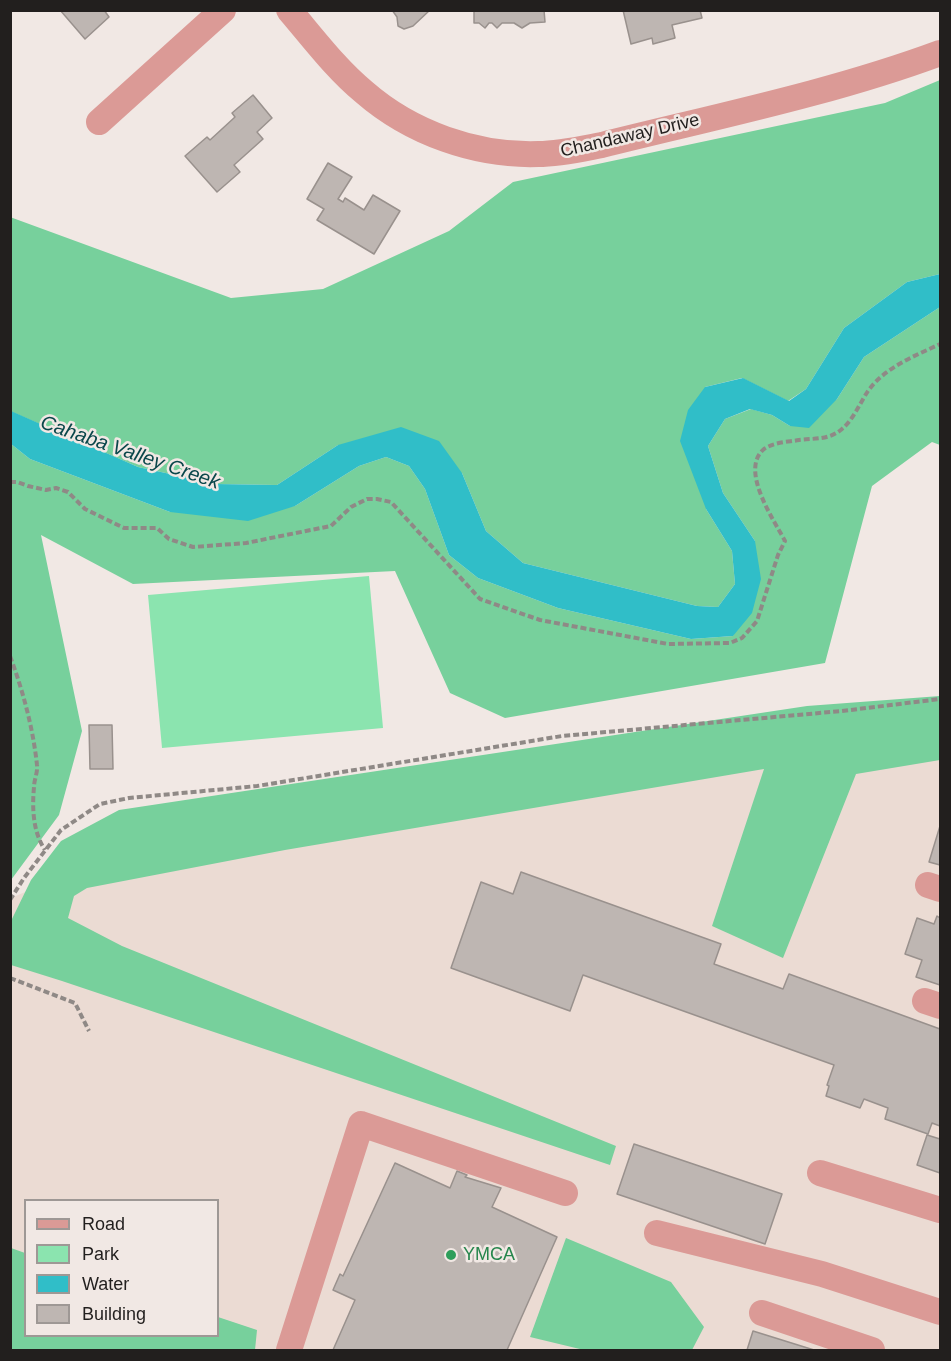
<!DOCTYPE html>
<html>
<head>
<meta charset="utf-8">
<style>
  body { margin:0 }
  #map { position:relative; width:951px; height:1361px; overflow:hidden; background:#f1e8e4; font-family:Helvetica,sans-serif }
  canvas { display:block }
  .frame { position:absolute; inset:0; border:12px solid #221f1e; pointer-events:none }
  .legend { position:absolute; left:24px; top:1199px; width:195px; height:138px; box-sizing:border-box; background:#f1e8e4; border:2px solid #9e9895; margin:0; padding:8px 10px; list-style:none; font-size:18px; color:#221f1e }
  .legend li { display:flex; align-items:center; gap:12px; height:30px }
  .legend b { width:30px; border:2px solid #9e9895 }
</style>
</head>
<body>
<div id="map">
<canvas width="951" height="1361"></canvas>
<div class="frame"></div>
<ul class="legend">
<li><b style="height:8px;background:#db9a96"></b>Road</li>
<li><b style="height:16px;background:#8be4af"></b>Park</li>
<li><b style="height:16px;background:#30bec8"></b>Water</li>
<li><b style="height:16px;background:#beb6b2"></b>Building</li>
</ul>
</div>
<script>
const context = document.querySelector('canvas').getContext('2d');
context.lineJoin = 'round';
function paint(path, color) {
  context.fillStyle = color;
  context.fill(path, 'evenodd');
}
function stroke(path, color, width, dash) {
  context.strokeStyle = color;
  context.lineWidth = width;
  context.lineCap = dash ? 'butt' : 'round';
  context.setLineDash(dash || []);
  context.stroke(path);
}
function write(font, color, halo, rows, align = 'center') {
  context.font = font + ' Helvetica,sans-serif';
  context.lineWidth = 5;
  context.setLineDash([]);
  context.textBaseline = 'middle';
  context.strokeStyle = halo;
  context.fillStyle = color;
  for (const [text, x, y, turn = 0] of rows) {
    context.save();
    context.translate(x, y);
    context.rotate((+turn || 0) * Math.PI / 180);
    context.textAlign = isNaN(turn) ? turn : align;
    if (halo) context.strokeText(text, 0, 0);
    context.fillText(text, 0, 0);
    context.restore();
  }
}
paint(new Path2D(`
  M940,732V1350H11V898L65,875ZM26,1200H218V1336H26Z`), '#ebdbd3');
paint(new Path2D(`
  M369,576L383,728L162,748L148,595Z`), '#8be4af');
paint(new Path2D(`
  M940,80V274L907,282L844,328L806,389L788,401L742,378L705,387L706,509L732,551L735,584L718,607L697,606L523,563L486,531L462,473L338,445L277,485L216,484L138,467L10,411V217L231,298L323,289L449,231L513,182L885,103Z
  M940,307V445L932,442L872,486L825,663L505,718L450,693L395,571L133,584L41,535L82,731L59,815L11,880V444L30,459L170,512L295,506L359,466L386,457L409,466L425,489L449,555L478,578L558,608L691,639L733,636L755,541L723,493L708,446L725,419L751,409L772,415L790,426L837,399L864,357Z
  M940,696V760L856,774L783,958L712,926L764,769L285,850L87,888L74,896L68,918L122,946L616,1146L610,1165L62,981L11,965V921L31,880L61,841L119,810L807,706Z
  M566,1238L671,1282L704,1327L692,1350H584L530,1337Z
  M11,1248L25,1253L26,1336H218V1317L257,1330L255,1350H11Z`), '#77d09c');
paint(new Path2D(`
  M940,274V307L864,357L837,399L809,428L790,426L772,415L750,409L725,419L708,446L723,493L755,541L761,579L752,613L733,636L691,639L558,608L478,578L449,555L425,489L409,466L386,457L359,466L295,506L248,521L170,512L30,459L11,444V411L138,467L216,484L277,485L338,445L401,427L439,441L462,473L486,531L523,563L697,606L718,607L735,584L732,551L706,509L680,441L688,410L705,387L743,378L789,401L806,389L844,328L907,282Z`), '#30bec8');
const building = new Path2D(`
  M60,10H104L109,17L85,39Z
  M392,10H430L413,26L404,29L398,26L397,17Z
  M474,10H544L545,22L530,23L522,28L514,23H502L497,28L492,23H489L485,28L479,23H474Z
  M623,10H700L702,18L672,25L675,38L653,44L652,38L631,44Z
  M253,95L272,118L257,132L263,139L234,165L240,172L217,192L185,156L207,137L210,140L235,117L232,113Z
  M328,163L352,177L338,199L343,202L345,198L364,210L373,195L400,211L374,254L317,220L324,209L307,199Z
  M89,725H112L113,769H90Z
  M940,826V865L929,862Z
  M521,872L721,944L714,964L783,989L789,974L940,1029V1126L932,1123L928,1134L885,1119L888,1108L864,1099L860,1108L826,1096L829,1086L827,1085L834,1065L583,975L570,1011L451,968L481,882L513,894Z
  M937,916L940,918V985L916,977L922,960L905,954L917,918L934,924Z
  M927,1135L940,1139V1173L917,1165Z
  M634,1144L782,1194L765,1244L617,1194Z
  M395,1163L450,1188L457,1171L467,1175L465,1177L501,1188L492,1207L557,1237L507,1350H333L355,1300L333,1290L340,1274L343,1276Z
  M753,1331L814,1350H747Z`);
paint(building, '#beb6b2');
stroke(building, '#99918d', 1.5);
stroke(new Path2D(`
  M10,482H17L28,486L46,490L56,488L68,492L85,509L124,528H157L169,539L193,547L246,543L331,526L351,507L367,499H377L391,502L480,599L540,620L668,644L730,643L742,638L757,621L778,555L785,541C774,520 739,470 764,449C774,442 788,442 799,440C816,438 829,440 842,429C853,420 860,403 868,391C885,367 915,356 940,344
  M10,656C23,691 33,728 37,765C38,772 34,780 34,787C32,809 33,832 45,850
  M10,900L24,878L61,830L100,804L129,798L257,786L562,736L842,711L940,699
  M10,978L75,1003L89,1031`), '#8f8986', 4, [6, 3]);
stroke(new Path2D(`
  M289,10C313,38 336,69 364,92C411,133 476,156 538,154C560,154 581,149 602,145C714,117 832,93 940,53
  M99,122L223,10
  M928,885L940,889
  M925,1001L940,1006
  M820,1173L940,1210
  M657,1233L822,1274L940,1312
  M762,1313L872,1350
  M289,1350L361,1124L565,1193`), '#db9a96', 26);
for (const [x, y, r, color] of [
  [451,1255,6,"#2e9e5b"]
]) {
  const dot = new Path2D();
  dot.arc(x, y, r, 0, 2 * Math.PI);
  context.fillStyle = color;
  context.fill(dot);
  stroke(dot, '#f1e8e4', 2);
}
write('18px', '#221f1e', '#f1e8e4', [
  ["Chandaway Drive",630,136,-13]
]);
write('18px', '#27864d', '#f1e8e4', [
  ["YMCA",463,1255]
], 'left');
write('italic 20px', '#0a474b', '#f1e8e4', [
  ["Cahaba Valley Creek",130,453,19]
]);
</script>
</body>
</html>
